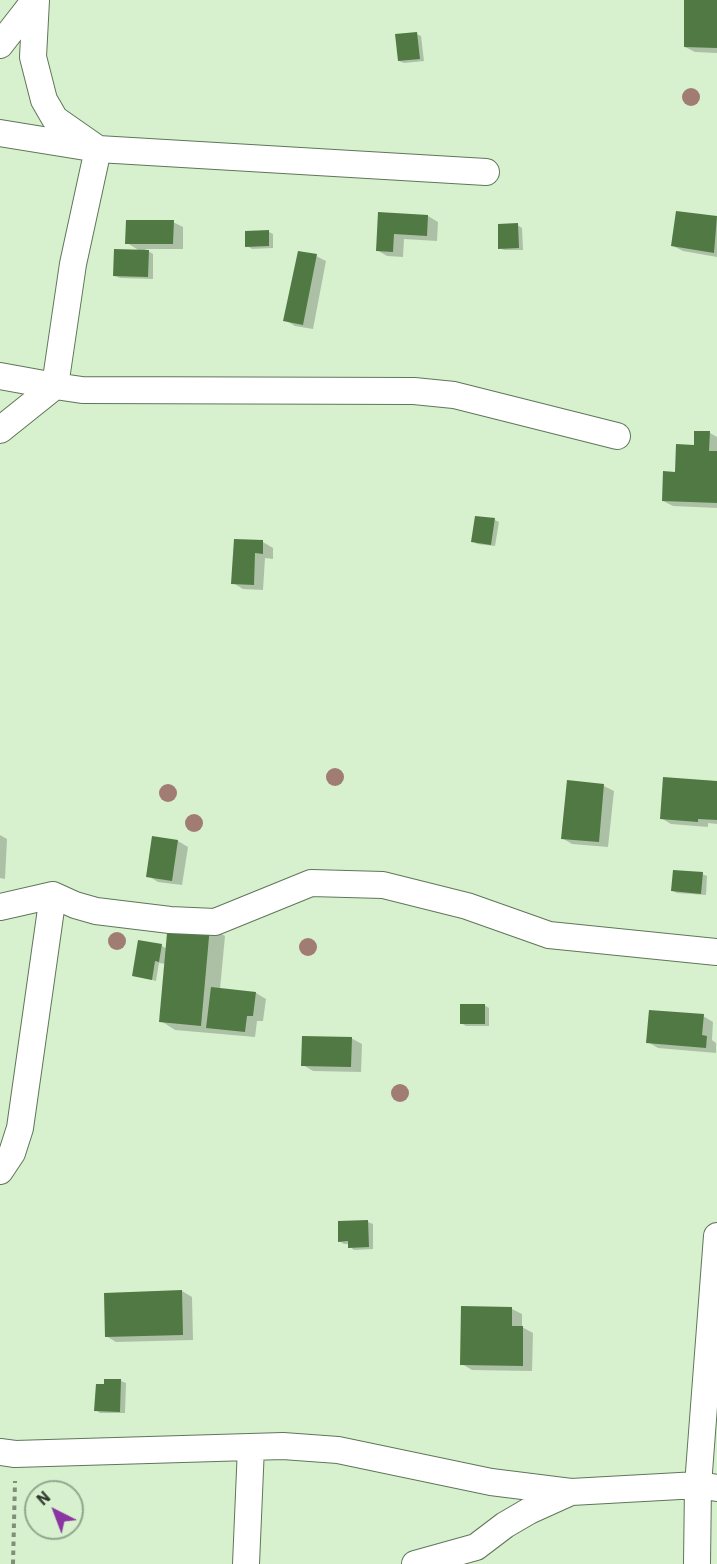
<!DOCTYPE html>
<html>
<head>
<meta charset="utf-8">
<style>
  body { margin:0 }
  #map { position:relative; width:717px; height:1564px; overflow:hidden; background:#d7f1cf; font-family:"IBM Plex Sans",sans-serif }
  canvas { display:block }
  .north { position:absolute; left:24px; top:1480px; width:60px; height:60px; box-sizing:border-box; background:#d7f1cf; border:2px solid #93a78d; border-radius:50%; rotate:318deg; font-size:16px; font-weight:700; line-height:24px; text-align:center; color:#2e382b }
  .north::after { content:''; display:block; margin:auto; width:21px; height:27px; background:#8b35a2; clip-path:polygon(50% 0,100% 100%,50% 72%,0 100%) }
</style>
</head>
<body>
<div id="map">
<canvas width="717" height="1564"></canvas>
<div class="north">N</div>
</div>
<script>
const context = document.querySelector('canvas').getContext('2d');
context.lineJoin = 'round';
function paint(path, color) {
  context.fillStyle = color;
  context.fill(path, 'evenodd');
}
function stroke(path, color, width, dash) {
  context.strokeStyle = color;
  context.lineWidth = width;
  context.lineCap = dash ? 'butt' : 'round';
  context.setLineDash(dash || []);
  context.stroke(path);
}
paint(new Path2D(`
  M717,2V53L695,52L685,47Z
  M416,34L421,36L424,61L404,63L399,61Z
  M380,213L428,216L438,222L437,241L404,239L403,257L387,256L377,250Z
  M677,213L717,218V257L683,251L673,246Z
  M173,222L183,227V249H145L153,254V279L120,278L115,276L140,251L127,243Z
  M517,225L522,228L523,250H504L500,248Z
  M269,232L273,234V248L252,249L247,246Z
  M316,256L326,261L313,329L295,326L285,320Z
  M710,433L717,437V508L673,506L663,501L676,473L695,446Z
  M495,520L499,522L495,546L477,544L473,541Z
  M235,541L263,542L273,548V559L265,558L263,590L243,589L233,583Z
  M717,783V824L708,823V827L671,824L661,818Z
  M604,786L614,791L608,847L572,844L562,838Z
  M0,835L7,839L5,879L0,878Z
  M153,837L178,841L188,847L182,885L158,882L148,876Z
  M702,874L707,876L706,895L677,893L673,891Z
  M210,927L225,936L220,989L256,993L266,999L263,1021H257L255,1037L175,1030L161,1021L166,964L159,963L156,981L133,975L140,942L162,946L167,949Z
  M484,1005L489,1008V1026H466L461,1023Z
  M703,1016L713,1022L712,1040L716,1043V1053L658,1048L648,1042Z
  M351,1038L362,1044L361,1072L313,1071L303,1065Z
  M368,1222L373,1224V1249L354,1250L350,1247V1244H344L339,1241V1223Z
  M182,1291L192,1297L193,1340L116,1342L106,1336Z
  M512,1309L522,1314V1327L533,1333L532,1371L472,1370L462,1364Z
  M121,1381L126,1383L125,1413H100L96,1410Z`), '#0003');
paint(new Path2D(`
  M684,0H717V48L684,47Z
  M417,32L420,59L398,61L395,34Z
  M676,211L717,216L714,253L671,246Z
  M378,212L428,215L427,236L394,234L393,252L376,251Z
  M126,220H174L173,244H125Z
  M518,223L519,248L498,249V224Z
  M269,230V246L245,247V231Z
  M114,249L149,250L148,277L113,276Z
  M298,251L317,254L303,325L283,321Z
  M694,431H710L709,451H717V503L662,501L663,471L675,472L676,444L694,445Z
  M475,516L495,518L491,545L471,542Z
  M234,539L263,540V554L255,553L254,585L231,584Z
  M663,777L717,781V820L698,819V822L660,819Z
  M567,780L604,784L599,842L561,839Z
  M152,836L178,840L172,881L146,877Z
  M673,870L703,872L701,894L671,891Z
  M168,922L210,926L201,1026L159,1022Z
  M138,940L162,944L159,962L155,961L152,980L132,976Z
  M211,987L256,992L253,1016H247L245,1032L206,1028Z
  M460,1004H485V1024H460Z
  M649,1010L704,1014L702,1035L707,1036L706,1048L646,1043Z
  M302,1036L352,1037L351,1067L301,1066Z
  M368,1220L369,1247L348,1248V1241L338,1242V1221Z
  M182,1290L183,1335L105,1337L104,1293Z
  M461,1306L512,1307V1326H523V1366L460,1365Z
  M104,1379H121L120,1412L94,1411L96,1384H104Z`), '#507943');
const street = new Path2D(`
  M0,45L35,0
  M0,133L98,149L486,172
  M0,376L55,386L73,264L98,149L55,119L44,100L33,57L36,0
  M0,430L55,386L82,390L414,391L454,395L617,436
  M0,907L53,895L75,905L96,911L170,920L215,922L311,883L383,885L467,906L549,935L717,952
  M0,1171L12,1153L20,1128L53,895
  M0,1452L15,1454L283,1446L338,1450L491,1482L571,1492L698,1485L717,1488
  M246,1564L251,1447
  M415,1564L476,1547L505,1525L529,1511L571,1492
  M697,1564L698,1485L717,1236`);
stroke(street, '#5f7658', 28);
stroke(new Path2D(`
  M13,1564L15,1481`), '#7e8f78', 4, [4.5, 4.5]);
stroke(street, '#fff', 26);
context.fillStyle = '#a17c73';
for (const [x, y] of [
  [691,97],
  [335,777],
  [168,793],
  [194,823],
  [117,941],
  [308,947],
  [400,1093]
]) {
  context.beginPath();
  context.arc(x, y, 9, 0, 2 * Math.PI);
  context.fill();
}
</script>
</body>
</html>
